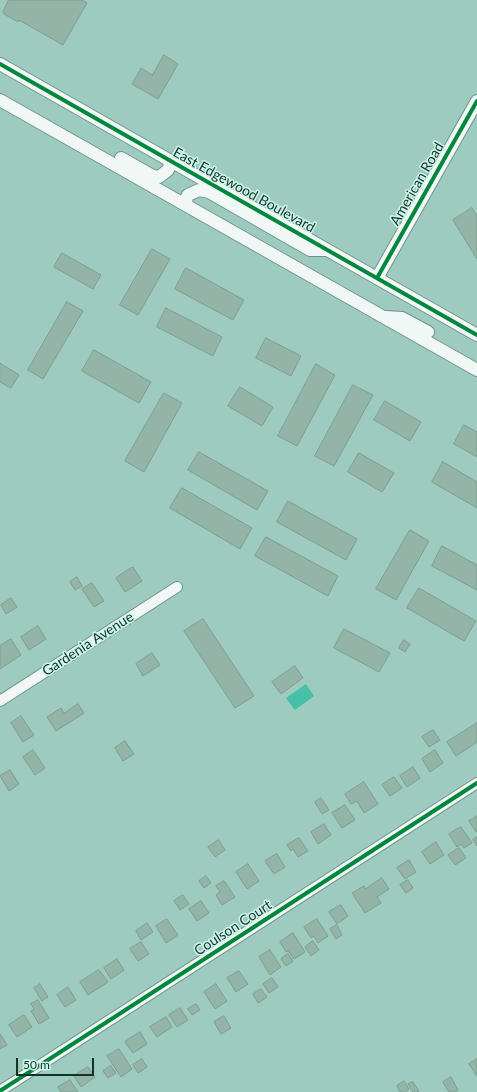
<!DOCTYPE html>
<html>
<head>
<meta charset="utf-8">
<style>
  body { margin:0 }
  #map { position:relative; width:477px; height:1092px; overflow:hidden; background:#9ecbbf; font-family:Lato,sans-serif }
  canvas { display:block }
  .scale { position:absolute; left:16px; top:1058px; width:78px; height:18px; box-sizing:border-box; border:2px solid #10342c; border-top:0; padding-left:5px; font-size:12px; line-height:14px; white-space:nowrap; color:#10342c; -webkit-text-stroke:3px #cef5e9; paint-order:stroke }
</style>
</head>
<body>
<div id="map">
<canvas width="477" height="1092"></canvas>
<div class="scale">50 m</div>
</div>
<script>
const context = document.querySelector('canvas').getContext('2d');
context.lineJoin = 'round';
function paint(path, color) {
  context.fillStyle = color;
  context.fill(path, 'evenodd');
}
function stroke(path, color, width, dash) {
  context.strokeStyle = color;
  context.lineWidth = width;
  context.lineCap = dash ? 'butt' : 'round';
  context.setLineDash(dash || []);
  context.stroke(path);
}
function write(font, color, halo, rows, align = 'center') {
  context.font = font + ' Lato,sans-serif';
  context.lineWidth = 3;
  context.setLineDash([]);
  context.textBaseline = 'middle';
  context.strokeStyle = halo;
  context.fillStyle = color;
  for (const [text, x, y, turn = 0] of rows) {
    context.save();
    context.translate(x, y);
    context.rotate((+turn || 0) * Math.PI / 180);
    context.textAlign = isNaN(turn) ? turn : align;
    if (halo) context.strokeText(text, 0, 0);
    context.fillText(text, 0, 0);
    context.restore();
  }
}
paint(new Path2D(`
  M306,684L314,696L295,710L286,698Z`), '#46c0a7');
const building = new Path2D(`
  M9,0H82L87,3L63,45L19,20L18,22L4,14L3,12Z
  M164,55L178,64L158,99L132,84L141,68L152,75Z
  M472,208L477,216V259L453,220Z
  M152,249L170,259L138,315L120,305Z
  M62,253L101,275L93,289L54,267Z
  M186,268L244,300L233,320L175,289Z
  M67,302L83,311L43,379L28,370Z
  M166,308L222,337L213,356L157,327Z
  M266,338L301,356L291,376L256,358Z
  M94,350L151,382L139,403L82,371Z
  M0,363L19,375L11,388L0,382Z
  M316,364L335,375L297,446L278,436Z
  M353,385L373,395L334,466L315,456Z
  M240,387L273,407L262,426L228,406Z
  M164,393L182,403L144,472L125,461Z
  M385,401L421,422L410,441L374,420Z
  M464,425L477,432V457L454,444Z
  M199,452L268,491L257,510L188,470Z
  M359,453L394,473L382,492L348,472Z
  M443,462L477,482V508L432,482Z
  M182,488L252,528L240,549L170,508Z
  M288,501L357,539L346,560L277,522Z
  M410,530L429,541L396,600L376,589Z
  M266,537L338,576L328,596L255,556Z
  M442,546L477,565V590L432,566Z
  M133,567L142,581L125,592L116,578Z
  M77,577L82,586L75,590L70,582Z
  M92,583L104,601L94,607L82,589Z
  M419,588L476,621L464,641L407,608Z
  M11,598L17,607L6,614L1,605Z
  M203,619L254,696L235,708L184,631Z
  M38,626L46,639L29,650L21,637Z
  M344,629L390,653L379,672L334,648Z
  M11,639L21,655L0,669V646Z
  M404,640L410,644L405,652L399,648Z
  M152,653L160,665L143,676L136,664Z
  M295,666L303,678L281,694L272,682Z
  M78,704L84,713L56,731L47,717L61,708L64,713Z
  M21,716L34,735L23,742L11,723Z
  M477,723V742L456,756L447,742Z
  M433,730L440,740L429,747L422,737Z
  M125,741L134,754L123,761L115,748Z
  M33,750L45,768L35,775L23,757Z
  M435,750L443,763L430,772L422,759Z
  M413,767L420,778L407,787L400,776Z
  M10,770L19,784L9,791L0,776Z
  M394,777L402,788L390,796L382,785Z
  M364,782L378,804L364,813L357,801L351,804L345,794Z
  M321,798L329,810L322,814L315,802Z
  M345,805L355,820L342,828L332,813Z
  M477,816V831L476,832L469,821Z
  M324,824L331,835L318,844L311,832Z
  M461,827L472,843L464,848L461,844L457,847L449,834Z
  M477,837V846L473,840Z
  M299,838L308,851L298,857L293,849L291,851L287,845Z
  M219,840L225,850L215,857L208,847Z
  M436,842L444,855L430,864L422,852Z
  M459,848L466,858L455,865L448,855Z
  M277,854L285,867L274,874L265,861Z
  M409,860L416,872L405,879L397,868Z
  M248,864L259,881L247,889L236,872Z
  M206,876L211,883L204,888L199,881Z
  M382,878L389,889L377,897L381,903L365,913L352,893L364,886L365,889Z
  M408,880L413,888L406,893L400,885Z
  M224,881L235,897L222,905L216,895L220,892L216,886Z
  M183,895L189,904L180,910L174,901Z
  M201,901L209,913L197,921L189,909Z
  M341,905L348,916L337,924L329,912Z
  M167,919L178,935L166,943L156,926Z
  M317,919L328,936L318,943L314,936L311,938L304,927Z
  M147,923L153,932L141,940L136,931Z
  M337,925L342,935L336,939L330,929Z
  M293,933L305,952L294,959L288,951L286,952L280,942Z
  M313,941L319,950L311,956L305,947Z
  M141,942L149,954L138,961L130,949Z
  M270,950L281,967L270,975L259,957Z
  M288,954L293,961L286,966L281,959Z
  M117,959L124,970L111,979L104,968Z
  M99,970L108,982L88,995L80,982Z
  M239,971L248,984L236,992L227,978Z
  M272,978L278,987L269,993L263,984Z
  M40,984L48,997L42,1001L34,988Z
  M216,984L227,1001L215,1009L204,992Z
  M68,987L76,1000L65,1007L57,995Z
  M261,989L267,997L258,1003L253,994Z
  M38,1000L49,1018L39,1024L31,1011L34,1009L31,1004Z
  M196,1004L200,1010L192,1015L188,1009Z
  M180,1008L188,1020L177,1027L169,1015Z
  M24,1015L32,1027L17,1037L9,1025Z
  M224,1016L231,1028L221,1034L214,1022Z
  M166,1017L172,1027L157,1037L150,1027Z
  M140,1032L147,1044L133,1053L125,1042Z
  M0,1034L7,1045L0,1049Z
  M119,1049L132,1069L121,1077L107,1056Z
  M142,1059L147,1067L138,1073L133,1065Z
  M477,1059V1076L469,1064Z
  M111,1066L116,1073L108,1078L103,1071Z
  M88,1067L95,1077L81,1087L74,1076Z
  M451,1077L458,1090L454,1092H449L443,1082Z
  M70,1080L78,1092H61L58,1087Z
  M404,1081L409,1089L405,1092H400L397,1086Z
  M413,1082L419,1091L417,1092H413L408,1084Z`);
paint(building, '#94b4a7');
stroke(building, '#7d9d90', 1);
const minor = new Path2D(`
  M0,701L177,587
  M0,1091L477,783`);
const tertiary = new Path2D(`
  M0,64L477,335
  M0,100L477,370
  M121,158L153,176L159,177L168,170L171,162
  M187,206L186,199L188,195L199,190L209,192L310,250H327
  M377,278L477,101
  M386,317L402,318L428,332`);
stroke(minor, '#6f938a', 12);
stroke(tertiary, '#6f938a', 14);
stroke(minor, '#f0f7f5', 10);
stroke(tertiary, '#f0f7f5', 12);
stroke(new Path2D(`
  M0,64L477,335
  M377,278L477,101
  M0,1091L477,783`), '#00873e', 4);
write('14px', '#10342c', '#cef5e9', [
  ["American Road",417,184,-60],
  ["East Edgewood Boulevard",244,190,29],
  ["Gardenia Avenue",88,644,-33],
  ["Coulson Court",233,928,-33]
]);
</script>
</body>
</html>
